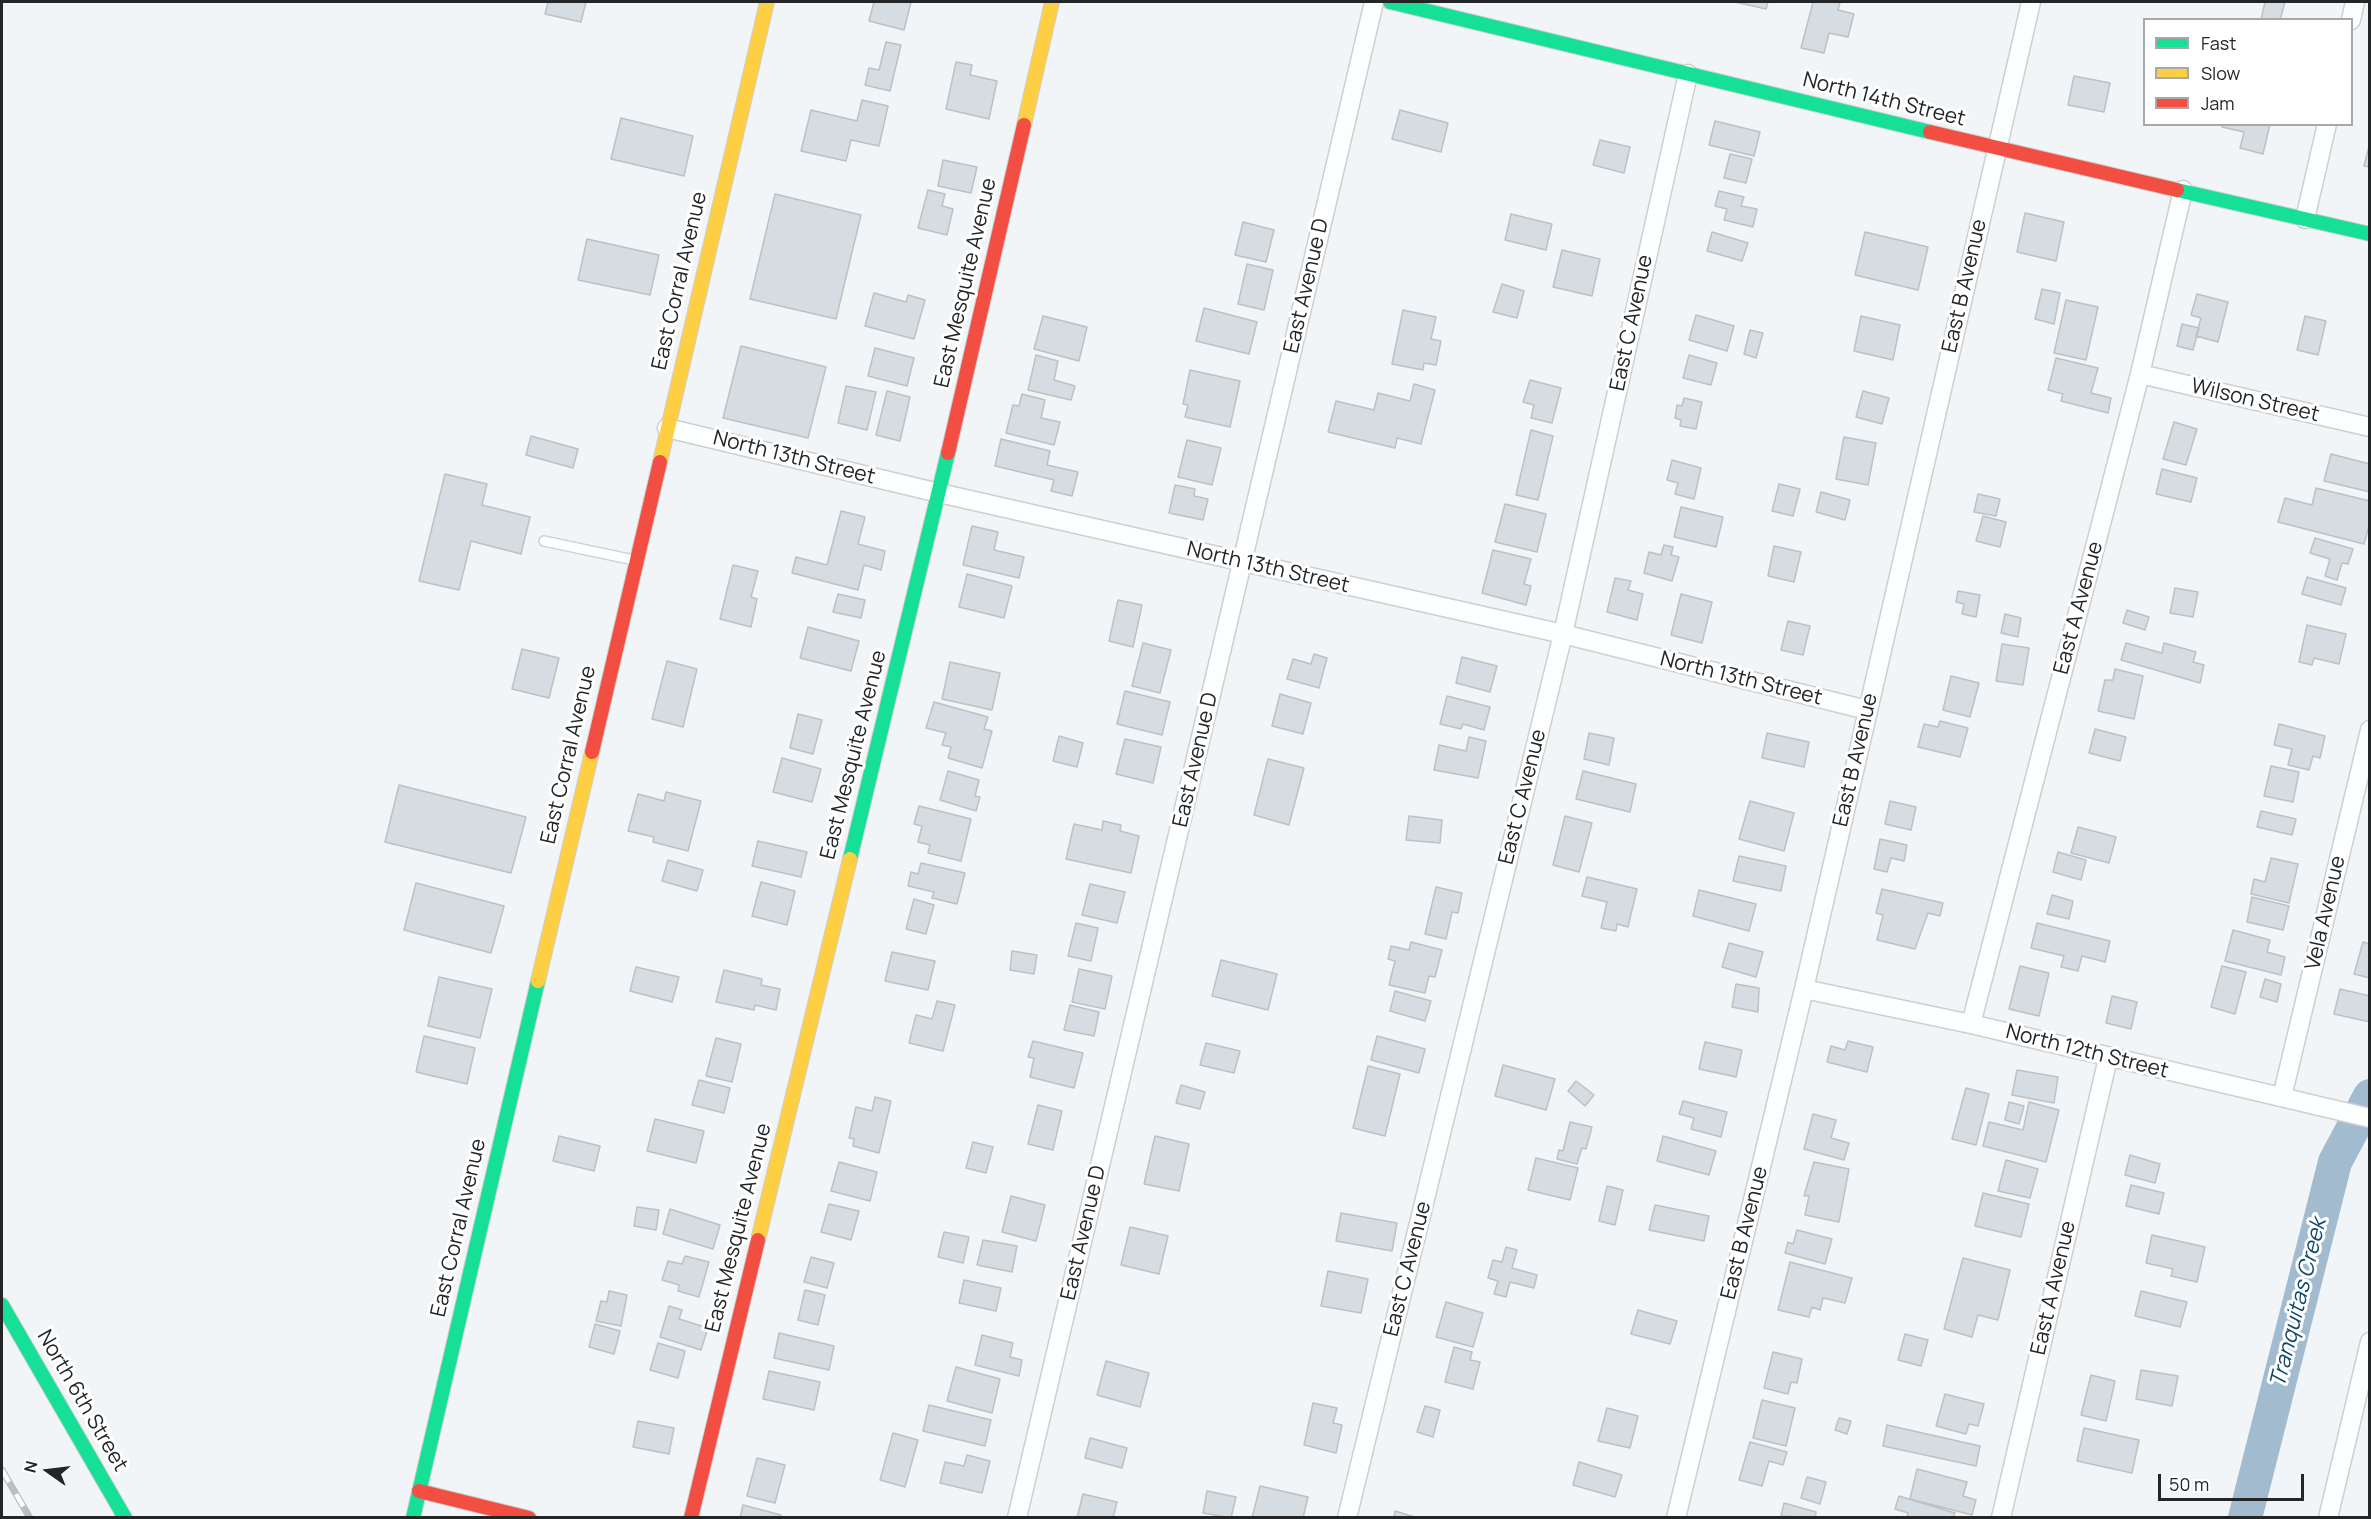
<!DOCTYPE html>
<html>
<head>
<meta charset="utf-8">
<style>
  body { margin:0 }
  #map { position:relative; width:2371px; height:1519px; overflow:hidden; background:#f2f5f7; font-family:Manrope,sans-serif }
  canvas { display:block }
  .frame { position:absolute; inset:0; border:3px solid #232527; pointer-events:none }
  .legend { position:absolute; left:2143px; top:18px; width:210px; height:108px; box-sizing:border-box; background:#fff; border:2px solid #a7a8a9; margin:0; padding:8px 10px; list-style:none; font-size:18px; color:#232527 }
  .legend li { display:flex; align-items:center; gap:12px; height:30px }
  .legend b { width:30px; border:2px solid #a7a8a9 }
  .north { position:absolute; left:18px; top:1441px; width:60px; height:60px; -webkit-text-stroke:4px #fff; paint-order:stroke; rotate:284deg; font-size:16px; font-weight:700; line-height:24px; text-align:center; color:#232527 }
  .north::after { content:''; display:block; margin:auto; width:21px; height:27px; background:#232527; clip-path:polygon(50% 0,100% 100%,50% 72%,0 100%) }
  .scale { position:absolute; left:2158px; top:1474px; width:146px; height:27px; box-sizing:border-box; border:3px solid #232527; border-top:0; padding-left:8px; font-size:18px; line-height:21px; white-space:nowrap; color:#232527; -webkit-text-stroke:4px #fff; paint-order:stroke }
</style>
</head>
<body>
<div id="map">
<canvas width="2371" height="1519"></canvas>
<div class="frame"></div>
<ul class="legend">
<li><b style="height:8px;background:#16e098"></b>Fast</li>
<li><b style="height:8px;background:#ffcf43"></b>Slow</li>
<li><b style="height:8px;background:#f24e42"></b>Jam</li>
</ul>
<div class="north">N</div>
<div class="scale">50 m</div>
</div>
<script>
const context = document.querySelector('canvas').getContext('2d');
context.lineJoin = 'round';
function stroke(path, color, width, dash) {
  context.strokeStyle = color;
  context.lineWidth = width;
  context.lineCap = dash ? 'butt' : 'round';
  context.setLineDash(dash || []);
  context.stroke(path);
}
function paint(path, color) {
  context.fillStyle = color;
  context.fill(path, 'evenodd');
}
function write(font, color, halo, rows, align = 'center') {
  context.font = font + ' Manrope,sans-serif';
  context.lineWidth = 6;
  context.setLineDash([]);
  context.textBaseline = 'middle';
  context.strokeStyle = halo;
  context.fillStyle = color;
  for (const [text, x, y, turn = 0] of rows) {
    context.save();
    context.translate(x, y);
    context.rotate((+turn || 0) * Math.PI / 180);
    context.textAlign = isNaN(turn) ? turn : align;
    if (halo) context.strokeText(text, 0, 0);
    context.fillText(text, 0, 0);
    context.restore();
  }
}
stroke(new Path2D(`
  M2245,1518L2335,1162L2370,1096`), '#a3bbce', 34);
const building = new Path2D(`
  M548,2H586L581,22L545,14Z
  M874,2H911L904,30L869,21Z
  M1735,2H1768L1766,9Z
  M1813,2H1840L1838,10L1854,14L1848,37L1829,33L1824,53L1801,48Z
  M2265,2H2285L2280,20H2261Z
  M886,42L901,45L890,91L865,85L869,68L879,70Z
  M956,62L972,65L970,75L997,81L989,119L946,109Z
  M2074,76L2110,83L2104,112L2068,105Z
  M862,100L888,106L879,146L851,140L846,161L801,151L811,110L857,121Z
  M1400,110L1448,123L1441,152L1392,139Z
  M621,118L693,136L684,176L611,159Z
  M1715,121L1760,132L1754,156L1709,145Z
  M2222,124H2270L2263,154L2240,148L2244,132L2222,127Z
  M1600,140L1630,147L1624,173L1593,165Z
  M2370,142V167L2364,166Z
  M1730,154L1752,159L1746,183L1724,178Z
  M943,160L977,167L971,193L938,186Z
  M928,190L945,194L942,206L953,209L947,235L918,228Z
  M1719,191L1744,197L1741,206L1757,209L1753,227L1724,220L1727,209L1715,206Z
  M775,194L861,215L836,319L750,299Z
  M2025,213L2064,222L2056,261L2017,252Z
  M1511,214L1552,224L1546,250L1505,240Z
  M1243,222L1274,230L1266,262L1235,255Z
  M1712,232L1748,243L1742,261L1707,251Z
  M1865,232L1928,247L1918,290L1855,275Z
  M587,239L659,255L650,295L578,280Z
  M1562,250L1600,259L1592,296L1553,287Z
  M1247,264L1273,270L1264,310L1238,304Z
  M1502,284L1524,291L1517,318L1493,312Z
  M2042,289L2060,293L2054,324L2035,319Z
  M874,293L906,302L908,295L925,300L914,339L865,326Z
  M2197,294L2228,302L2218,342L2196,336L2201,318L2191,315Z
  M2066,300L2098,307L2086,360L2054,353Z
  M1204,308L1257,322L1249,354L1196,341Z
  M1403,310L1436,317L1431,339L1441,341L1436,365L1424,363L1423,370L1392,364Z
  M1696,315L1734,326L1727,351L1689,340Z
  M1043,316L1087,327L1079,361L1034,349Z
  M1861,316L1900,325L1893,360L1854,351Z
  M2305,316L2326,321L2318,355L2297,350Z
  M2182,324L2199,328L2193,350L2177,346Z
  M1750,330L1763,333L1756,358L1744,354Z
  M741,346L826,367L808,438L723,418Z
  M875,348L914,358L907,386L868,376Z
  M1036,355L1058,361L1054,380L1075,386L1071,400L1028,390Z
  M1689,355L1717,363L1711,385L1683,378Z
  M2056,358L2098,368L2091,393L2111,398L2108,413L2061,401L2063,394L2048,390Z
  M1190,370L1240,381L1230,427L1185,417L1188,405L1183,404Z
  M1530,380L1561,388L1552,423L1531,418L1534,405L1523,402Z
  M1414,384L1435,390L1421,444L1397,438L1395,448L1328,432L1336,401L1374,410L1378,393L1410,401Z
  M846,386L876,392L867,430L838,423Z
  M887,391L910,397L900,441L876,435Z
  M1863,391L1889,398L1882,424L1856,417Z
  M1022,394L1045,400L1041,418L1060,422L1054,445L1006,433L1013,405L1019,406Z
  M1684,398L1702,402L1696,429L1680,426L1681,420L1675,418L1677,405L1682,406Z
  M2174,422L2197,429L2186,465L2163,459Z
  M1531,430L1553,436L1538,500L1516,495Z
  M531,436L578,449L573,468L526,455Z
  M1844,437L1876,443L1868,485L1836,479Z
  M1001,439L1050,451L1047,465L1078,472L1072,496L1051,491L1054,480L995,466Z
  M1187,440L1221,448L1212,485L1178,477Z
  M2331,454L2370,464V492L2324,481Z
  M1672,460L1701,468L1694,499L1675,494L1678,483L1667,480Z
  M2162,469L2197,478L2191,502L2156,494Z
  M445,474L487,484L482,505L530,517L521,554L471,541L459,590L419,581Z
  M1779,484L1800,489L1793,516L1772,511Z
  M1175,485L1195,489L1194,496L1208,499L1203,520L1169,513Z
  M2316,488L2370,501V522L2364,544L2278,522L2285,498L2312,505Z
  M1821,492L1850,500L1845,520L1816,512Z
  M1978,494L2000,499L1996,516L1974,512Z
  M1505,504L1546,514L1537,552L1495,542Z
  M1681,507L1723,517L1716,547L1674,537Z
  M841,511L865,517L858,544L885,551L881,570L864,565L858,590L792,573L796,557L827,565Z
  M1983,516L2006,522L2000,547L1976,541Z
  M972,526L998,532L994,550L1024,557L1019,578L963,565Z
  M2315,538L2353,549L2348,564L2342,563L2337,580L2325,576L2330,559L2310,553Z
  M1664,545L1673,547L1671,555L1679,557L1672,581L1644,573L1649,552L1661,555Z
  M1774,546L1801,552L1794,582L1768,576Z
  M1493,550L1531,559L1524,584L1531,586L1526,605L1482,593Z
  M733,565L758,571L751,597L757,599L751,627L720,619Z
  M967,574L1012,586L1004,618L959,607Z
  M2307,577L2346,588L2341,605L2302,594Z
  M1615,578L1631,581L1628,590L1643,594L1637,620L1607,612Z
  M2175,588L2198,592L2193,617L2170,613Z
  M1958,591L1980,595L1976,617L1962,614L1964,604L1956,602Z
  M838,594L865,600L861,618L833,612Z
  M1681,594L1712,602L1702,643L1671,635Z
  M1118,600L1142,605L1133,647L1109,641Z
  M2127,610L2149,617L2145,630L2123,623Z
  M2005,614L2021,618L2018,637L2001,633Z
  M1788,621L1810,626L1803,655L1781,650Z
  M2307,625L2346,634L2339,664L2314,658L2312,665L2299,662Z
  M808,627L859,641L851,671L800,658Z
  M1143,643L1171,650L1160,693L1132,686Z
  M2126,643L2162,653L2164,643L2196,652L2193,662L2204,665L2200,683L2121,660Z
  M2002,644L2029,648L2023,685L1996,681Z
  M522,649L559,658L549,698L512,689Z
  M1314,654L1327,658L1319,688L1287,679L1293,659L1311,664Z
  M1462,657L1497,666L1490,692L1456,683Z
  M667,661L697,669L683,727L652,719Z
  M950,662L1000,673L992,710L942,699Z
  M2115,669L2143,676L2134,719L2098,711L2105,680H2113Z
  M1951,676L1979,683L1970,717L1943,710Z
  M1125,691L1170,702L1162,735L1117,724Z
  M1280,694L1311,703L1303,734L1272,726Z
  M1447,696L1490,707L1484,730L1463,724L1461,729L1440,724Z
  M934,702L988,717L984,729L992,731L982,768L948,758L951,747L942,745L946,733L926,728Z
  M798,714L822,720L813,754L790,748Z
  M1940,721L1968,728L1960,757L1918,747L1924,724L1938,727Z
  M2279,724L2325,736L2320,758L2313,756L2309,770L2288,765L2292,749L2274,745Z
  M2095,729L2126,737L2120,761L2089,753Z
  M1589,733L1614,738L1609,765L1584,759Z
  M1767,733L1809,742L1804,767L1762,758Z
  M1059,736L1083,743L1077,767L1053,761Z
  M1469,737L1486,741L1478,778L1434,770L1439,745L1466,751Z
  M1125,739L1161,747L1153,783L1116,774Z
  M782,758L821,769L812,802L773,792Z
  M1268,759L1304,768L1289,825L1254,815Z
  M2271,766L2299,772L2293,802L2264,796Z
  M948,771L979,780L975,796L980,797L976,811L940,800Z
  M1583,771L1636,784L1630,812L1576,799Z
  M399,785L526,817L511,873L385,842Z
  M666,792L701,801L688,851L653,842L654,837L628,831L638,794L664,801Z
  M1750,801L1794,813L1784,851L1739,839Z
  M1890,801L1916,807L1911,830L1885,824Z
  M919,806L971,819L961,861L928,853L930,845L918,842L922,826L914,824Z
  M2261,811L2296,819L2292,835L2257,827Z
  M1409,816L1442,820L1440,843L1406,840Z
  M1565,816L1592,823L1579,872L1553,865Z
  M1103,821L1121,825L1120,831L1139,836L1131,873L1066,859L1074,824L1102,830Z
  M2078,827L2116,837L2109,863L2071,853Z
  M1880,839L1907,845L1904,861L1891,858L1887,872L1874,869Z
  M758,841L807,852L801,877L752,866Z
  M2058,852L2086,860L2081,880L2053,872Z
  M1739,856L1786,866L1781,891L1733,881Z
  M2271,858L2298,864L2289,903L2251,894L2254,879L2265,882Z
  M668,860L703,870L697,891L662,881Z
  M921,863L965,873L957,904L932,898L934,892L908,886L911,872L918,874Z
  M1587,877L1637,889L1628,927L1617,924L1616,931L1601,928L1607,902L1582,896Z
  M761,882L795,891L787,925L752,916Z
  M416,883L504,906L491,953L404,930Z
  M1090,884L1125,892L1117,923L1082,915Z
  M1436,887L1462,893L1458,913L1452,912L1446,939L1425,934Z
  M1882,889L1943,903L1940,916L1928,913L1915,949L1877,940L1883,915L1876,913Z
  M1699,890L1756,904L1749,931L1693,916Z
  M2052,895L2073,901L2069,919L2047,914Z
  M2252,897L2289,906L2283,930L2247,922Z
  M914,899L934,905L926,934L906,929Z
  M1076,923L1098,928L1091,961L1068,956Z
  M2037,923L2110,941L2105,962L2082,956L2078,971L2061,967L2064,956L2031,948Z
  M2233,930L2270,940L2267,952L2285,957L2281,975L2225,961Z
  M1411,942L1442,950L1435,977L1429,976L1425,993L1389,985L1395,961L1388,959L1391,946L1409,950Z
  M2363,942L2370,944V978L2354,974Z
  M1729,943L1763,952L1756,977L1722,967Z
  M1012,951L1037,955L1034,974L1010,970Z
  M892,952L935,961L928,990L885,981Z
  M1221,960L1277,974L1268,1010L1212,996Z
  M2020,966L2049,973L2039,1016L2009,1009Z
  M2222,966L2246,972L2235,1014L2211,1007Z
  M636,967L679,977L672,1002L630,991Z
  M1079,969L1112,976L1105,1009L1072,1002Z
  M724,970L762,979L761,985L780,989L776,1010L755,1005L754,1010L716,1002Z
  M439,977L492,989L480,1038L428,1026Z
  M2265,979L2281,984L2277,1002L2260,997Z
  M1736,984L1759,988L1758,1012L1732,1007Z
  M2340,989L2370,996V1022L2334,1014Z
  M1395,991L1431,1001L1425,1021L1390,1011Z
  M2112,996L2137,1002L2131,1029L2106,1023Z
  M937,1001L955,1005L943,1051L909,1043L916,1015L932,1019Z
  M1070,1005L1099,1012L1094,1036L1064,1030Z
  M424,1036L475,1048L467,1084L416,1072Z
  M1377,1036L1425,1049L1419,1073L1371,1060Z
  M716,1038L741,1044L732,1082L706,1076Z
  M1033,1041L1083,1053L1074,1088L1030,1077L1034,1058L1028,1057Z
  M1848,1041L1873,1047L1867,1072L1827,1062L1831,1046L1845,1050Z
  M1705,1042L1742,1050L1736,1077L1699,1069Z
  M1206,1043L1240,1051L1234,1073L1200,1065Z
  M1503,1065L1555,1079L1546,1110L1495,1096Z
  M1368,1066L1400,1074L1385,1136L1353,1128Z
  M2017,1070L2058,1077L2054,1103L2012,1095Z
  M699,1080L730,1088L724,1113L692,1105Z
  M1576,1081L1594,1095L1585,1106L1568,1091Z
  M1181,1085L1205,1092L1200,1109L1176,1103Z
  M1966,1088L1989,1094L1976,1145L1952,1139Z
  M875,1097L891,1101L879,1153L853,1146L854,1139L849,1138L856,1107L872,1111Z
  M1683,1101L1727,1112L1721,1137L1691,1129L1694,1118L1679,1114Z
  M2009,1102L2024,1106L2019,1124L2005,1120Z
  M2029,1102L2059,1110L2046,1162L1983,1146L1989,1122L2023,1130Z
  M1038,1105L1062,1111L1053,1150L1028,1144Z
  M1813,1114L1836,1120L1831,1138L1849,1143L1844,1160L1804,1149Z
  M655,1119L704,1131L696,1163L647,1151Z
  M1570,1122L1592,1127L1586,1149L1582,1148L1577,1164L1557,1159L1559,1150L1563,1151Z
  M559,1136L600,1146L594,1171L553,1161Z
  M1155,1136L1189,1144L1179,1191L1144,1184Z
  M1663,1136L1716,1151L1709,1175L1657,1161Z
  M973,1142L993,1147L986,1173L966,1168Z
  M2130,1155L2160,1164L2155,1183L2125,1175Z
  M1536,1158L1578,1168L1570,1200L1528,1190Z
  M2006,1160L2038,1169L2030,1198L1998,1191Z
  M839,1162L877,1172L870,1201L831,1191Z
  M1814,1162L1849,1169L1839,1222L1805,1215L1809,1196H1804Z
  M2131,1185L2164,1193L2159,1214L2126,1206Z
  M1607,1186L1623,1190L1615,1225L1599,1221Z
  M1983,1193L2029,1204L2021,1237L1975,1226Z
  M1011,1196L1045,1205L1036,1241L1002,1232Z
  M829,1204L859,1211L851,1240L821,1232Z
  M1655,1205L1709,1216L1704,1241L1649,1230Z
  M637,1207L659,1210L656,1230L634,1226Z
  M670,1209L720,1225L713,1249L663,1234Z
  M1341,1213L1397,1223L1392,1251L1336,1241Z
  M1130,1227L1168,1236L1159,1274L1121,1265Z
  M1797,1230L1832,1239L1825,1264L1785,1253L1788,1242L1793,1244Z
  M944,1232L969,1237L963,1263L938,1257Z
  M2152,1235L2205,1247L2197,1282L2171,1276L2173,1269L2146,1263Z
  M983,1240L1017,1246L1012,1272L977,1265Z
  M1506,1247L1517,1250L1512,1268L1537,1275L1534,1288L1510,1282L1506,1297L1494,1294L1498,1281L1488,1278L1493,1260L1502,1262Z
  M685,1256L709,1262L699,1297L678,1291L679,1285L662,1280L668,1261L682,1264Z
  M811,1257L834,1263L827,1288L804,1282Z
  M1963,1258L2010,1270L1998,1320L1978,1315L1972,1337L1944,1329Z
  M1790,1262L1852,1278L1845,1303L1823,1298L1820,1310L1812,1307L1809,1317L1778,1310Z
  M1328,1271L1368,1279L1361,1313L1321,1306Z
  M964,1280L1001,1288L996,1311L959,1303Z
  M805,1290L825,1295L818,1325L798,1320Z
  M609,1291L627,1295L621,1326L596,1321L601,1301L607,1302Z
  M2141,1291L2187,1302L2180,1327L2135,1316Z
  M1446,1302L1483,1313L1473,1347L1436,1337Z
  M669,1306L682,1310L679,1319L708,1328L701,1350L660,1337Z
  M1638,1310L1677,1321L1670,1344L1631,1334Z
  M595,1324L620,1331L614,1354L589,1347Z
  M779,1333L834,1346L829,1370L774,1358Z
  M1905,1334L1928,1340L1921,1366L1898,1360Z
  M982,1335L1013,1343L1010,1357L1022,1360L1019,1376L975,1365Z
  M658,1343L685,1351L678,1378L650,1370Z
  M1454,1347L1472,1352L1470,1360L1480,1362L1473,1389L1445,1382Z
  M1773,1352L1802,1359L1797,1383L1791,1382L1788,1394L1764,1388Z
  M1106,1361L1149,1373L1140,1407L1097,1395Z
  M956,1367L1000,1379L992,1413L947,1401Z
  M2141,1370L2178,1376L2172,1406L2136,1399Z
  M769,1371L820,1382L814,1410L763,1399Z
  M2091,1375L2115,1381L2106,1421L2081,1415Z
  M1945,1394L1984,1404L1978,1426L1969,1424L1966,1434L1936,1426Z
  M1762,1400L1795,1408L1786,1446L1753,1438Z
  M1313,1403L1337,1408L1333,1423L1342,1425L1336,1453L1304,1445Z
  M929,1405L991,1420L985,1446L923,1431Z
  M1425,1406L1440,1410L1433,1437L1417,1432Z
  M1607,1408L1638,1416L1630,1448L1598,1441Z
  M1839,1418L1851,1421L1847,1434L1835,1430Z
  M638,1421L674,1428L669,1454L633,1447Z
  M1887,1425L1980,1446L1976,1466L1883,1446Z
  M2084,1428L2139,1440L2132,1473L2077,1461Z
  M893,1433L918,1440L905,1487L880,1480Z
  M1090,1438L1127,1448L1122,1468L1085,1458Z
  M1750,1442L1787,1452L1783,1465L1769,1461L1762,1486L1739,1480Z
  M967,1455L990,1461L982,1493L940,1483L945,1462L964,1466Z
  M757,1458L785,1465L775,1503L747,1496Z
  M1579,1462L1622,1475L1615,1497L1573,1485Z
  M1917,1469L1967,1482L1963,1496L1976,1500L1972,1515L1910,1499Z
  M1807,1477L1826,1482L1820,1504L1801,1498Z
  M1260,1486L1308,1497L1303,1518H1252Z
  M1207,1491L1236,1497L1231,1518L1203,1513Z
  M1083,1494L1117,1502L1113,1518H1077Z
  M1899,1496L1955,1513L1953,1518H1907L1908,1513L1895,1509Z
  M1784,1503L1816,1512L1815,1518L1781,1516Z
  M743,1505L781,1515L780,1518H740Z
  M1395,1511L1418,1518H1394Z`);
paint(building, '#d5dde3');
stroke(building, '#bec0c1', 1.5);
const lane = new Path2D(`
  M544,541L634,560`);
const street = new Path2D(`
  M2351,20L2355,2
  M2305,219L2327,124
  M2140,374L2370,427
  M667,428L939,493L1563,634L1867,710
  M1804,989L1971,1024L2370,1118
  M1971,1024L2140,374L2183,190
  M2282,1097L2370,730
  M1017,1518L1374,2
  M1347,1518L1563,634L1688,74
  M1676,1518L1804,989L2031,2
  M2001,1518L2108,1058
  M2328,1518L2370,1342`);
const fast = new Path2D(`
  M1390,2L1930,132
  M2177,190L2370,234
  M850,859L948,453
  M2,1305L125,1518
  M413,1518L538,981`);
const slow = new Path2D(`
  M1024,125L1052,2
  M660,462L767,2
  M538,981L592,752
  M758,1240L850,859`);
const jam = new Path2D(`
  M1930,132L2177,190
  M948,453L1024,125
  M592,752L660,462
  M419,1491L529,1518
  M691,1518L758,1240`);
stroke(lane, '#cdcfd0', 12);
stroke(street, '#cdcfd0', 21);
stroke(fast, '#cdcfd0', 16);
stroke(slow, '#cdcfd0', 16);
stroke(jam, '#cdcfd0', 16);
stroke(lane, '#fdfefe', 9);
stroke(street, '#fdfefe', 18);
stroke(fast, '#16e098', 14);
stroke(slow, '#ffcf43', 14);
stroke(jam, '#f24e42', 14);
const rail = new Path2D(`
  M2,1470L30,1518`);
stroke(rail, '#bcbdbd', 7);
stroke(rail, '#fff', 4.5, [14]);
write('21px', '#232527', '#fff', [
  ["North 14th Street",1884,100,14],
  ["East Corral Avenue",680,281,-77],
  ["East Mesquite Avenue",966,283,-77],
  ["East Avenue D",1307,286,-77],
  ["East B Avenue",1965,286,-77],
  ["East C Avenue",1632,323,-78],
  ["Wilson Street",2255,401,13],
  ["North 13th Street",794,458,14],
  ["North 13th Street",1268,568,13],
  ["East A Avenue",2079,608,-75],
  ["North 13th Street",1741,679,14],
  ["East Corral Avenue",569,755,-77],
  ["East Mesquite Avenue",854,755,-76],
  ["East Avenue D",1196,760,-77],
  ["East B Avenue",1856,760,-77],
  ["East C Avenue",1523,797,-76],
  ["Vela Avenue",2326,913,-77],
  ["North 12th Street",2087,1052,14],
  ["East Corral Avenue",459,1228,-77],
  ["East Mesquite Avenue",739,1228,-76],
  ["East Avenue D",1084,1233,-77],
  ["East B Avenue",1745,1233,-76],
  ["East C Avenue",1408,1269,-76],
  ["East A Avenue",2054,1288,-77],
  ["North 6th Street",82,1401,60]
]);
write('italic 22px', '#0f486b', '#fff', [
  ["Tranquitas Creek",2299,1303,-76]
]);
</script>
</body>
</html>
